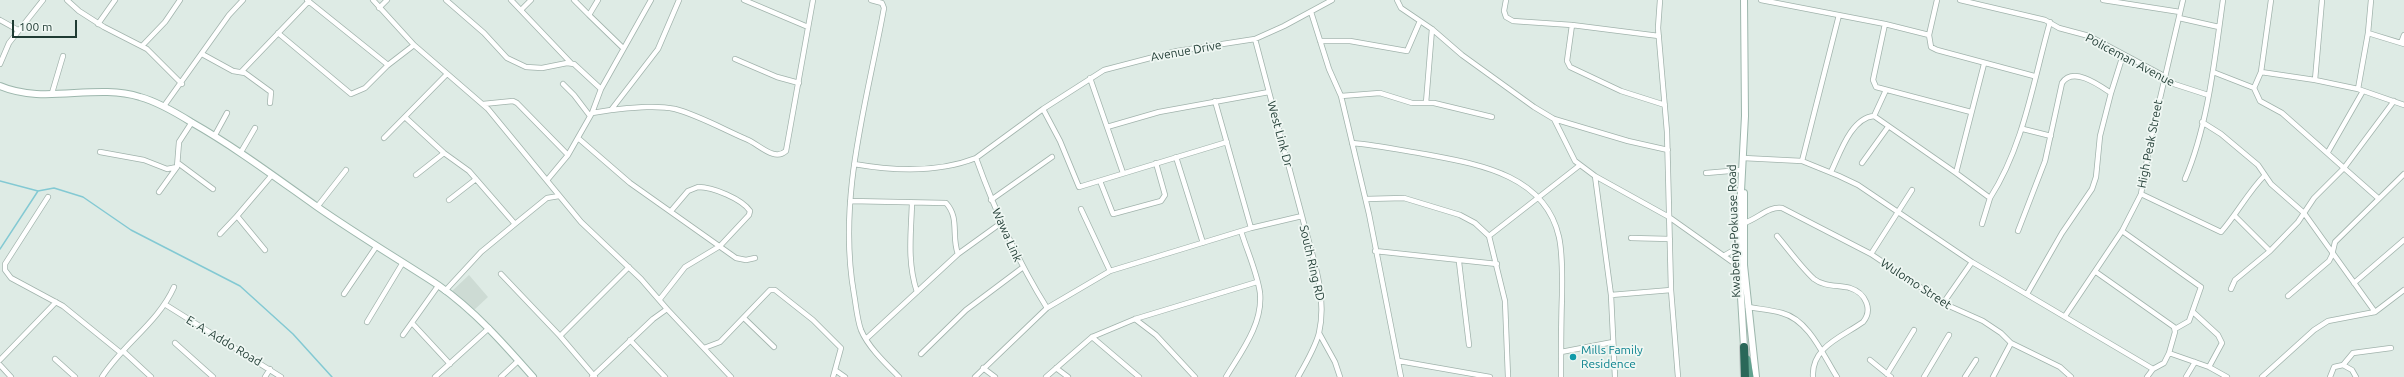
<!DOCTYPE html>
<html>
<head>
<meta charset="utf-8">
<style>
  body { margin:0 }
  #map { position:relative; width:2404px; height:377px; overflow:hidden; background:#deebe5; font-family:Ubuntu,sans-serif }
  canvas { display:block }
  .scale { position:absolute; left:12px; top:20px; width:65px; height:18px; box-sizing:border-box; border:2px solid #1f3b33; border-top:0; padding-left:5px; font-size:12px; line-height:14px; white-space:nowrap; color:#1f3b33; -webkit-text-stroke:3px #eff7f3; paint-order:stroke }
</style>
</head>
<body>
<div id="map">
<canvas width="2404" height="377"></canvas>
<div class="scale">100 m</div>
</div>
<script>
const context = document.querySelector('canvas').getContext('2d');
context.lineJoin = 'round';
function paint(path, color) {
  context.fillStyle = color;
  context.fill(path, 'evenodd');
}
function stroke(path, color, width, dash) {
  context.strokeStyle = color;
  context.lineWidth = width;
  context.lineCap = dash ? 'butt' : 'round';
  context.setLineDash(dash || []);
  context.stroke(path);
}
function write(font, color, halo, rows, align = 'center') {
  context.font = font + ' Ubuntu,sans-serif';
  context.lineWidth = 3.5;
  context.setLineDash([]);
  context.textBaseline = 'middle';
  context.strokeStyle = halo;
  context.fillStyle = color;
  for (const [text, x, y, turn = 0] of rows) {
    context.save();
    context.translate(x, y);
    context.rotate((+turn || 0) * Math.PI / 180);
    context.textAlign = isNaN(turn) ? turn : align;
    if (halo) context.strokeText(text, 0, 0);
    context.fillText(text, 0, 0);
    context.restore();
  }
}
paint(new Path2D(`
  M469,275L488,297L473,311L449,294Z`), '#cddbd4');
stroke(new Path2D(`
  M0,181L38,191L54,188L83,197L131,230L240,286L293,334L332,377
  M0,249L38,191`), '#83c9d3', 1.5);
const street = new Path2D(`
  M67,0L79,11L104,27L147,49L182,84
  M307,0L388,65
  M373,0L414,45L488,109L581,222L641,279L667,309L653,319L592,377
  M446,0L484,33L507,58L526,67L542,68L567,63L574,64L601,89L592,113
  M511,0L571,63
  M574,0L589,15
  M598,0L589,15L623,48
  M744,0L808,27
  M871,0L882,3L884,8C867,102 837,198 854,294C856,305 857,319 861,330C868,347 886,364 899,377
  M1397,0L1401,8L1432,29L1462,55L1534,107L1554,119L1628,141L1668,150
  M1506,0L1504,11L1506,17L1513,21L1572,25L1659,36
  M1660,0L1658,28L1667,132L1671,290L1678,377
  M1761,0L1885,24L1929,35L1931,47L1937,50L2034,76
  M1960,0L2045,20L2059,28L2089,36L2106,45L2164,76L2171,83L2208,95
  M2103,0L2180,12
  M379,8L387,0
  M521,10L531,0
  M1311,12L1329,69L1341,96L1369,214L1401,377
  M2179,18L2219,27
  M0,20L18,30
  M98,24L115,0
  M1885,24L1873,80L1876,87L1971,112
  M1572,25L1567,61L1570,67L1621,91L1665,105
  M278,33L351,94L365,88L388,65L414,45
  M2368,33L2404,44
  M1929,35L1937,0
  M1255,39L1269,92
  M1320,41H1350L1407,51L1420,21
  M2401,43L2404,35
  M142,46L165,22L180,0
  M202,54L233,71L245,73L271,92L270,103
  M735,59L777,77L799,83
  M0,64L9,43L43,0
  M242,71L309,1
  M2213,72L2254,88L2260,101L2282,113L2344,168L2314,198L2298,222L2270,251L2235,280L2231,289
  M2261,72L2315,80L2322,0
  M1090,78L1123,173
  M2315,80L2358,89L2404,105
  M563,84L574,95L590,116
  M2254,88L2261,72L2271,0
  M601,89L651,0
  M2358,89L2368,33L2371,0
  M1886,90L1874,116L1956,173
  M52,93L63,56
  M2111,93L2123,55
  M1341,96L1380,93L1412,103H1434L1492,117
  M1215,101L1251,228
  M1426,103L1432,29
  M483,104L513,101L517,103L568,155
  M164,106L229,15L243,0
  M1043,109L1060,141L1079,187L1227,142
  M611,110C632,108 655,105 675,109C698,115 725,130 746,139C759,144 774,162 786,151L813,0
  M406,118L444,153L469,171L515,224L481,252L445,291
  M1554,119L1575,161L1595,176L1669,217L1738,266
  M2202,122L2221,134L2258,165L2271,184L2304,213L2375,312
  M2023,129L2051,136
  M215,135L227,113
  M384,138L447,74
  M578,138L630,183L736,258L746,260L755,258
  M1352,143C1376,145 1400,150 1424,154C1477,164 1545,174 1559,237C1563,256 1562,276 1562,295C1561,322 1561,350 1561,377
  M100,152L144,160L167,169L177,167
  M241,152L255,128
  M2328,152L2363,91
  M1176,157L1203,243
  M976,158C995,211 1017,260 1047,308
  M1743,158L1802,161L1839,176L1858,185L1972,262L2153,369L2164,363L2169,353
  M1802,161L1839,15
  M178,163L213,189
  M1862,163L1888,127
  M854,164C894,171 938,173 976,158L1043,109L1104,70L1177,51L1255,39L1284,26L1332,0
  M1831,172C1840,153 1851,118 1874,116
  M1706,173L1741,170
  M416,175L444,153
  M1595,176L1611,295L1615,377
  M548,179L568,155L592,113L611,110L658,49L679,0
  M2185,179C2208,126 2215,57 2223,0
  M1100,181L1113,214L1161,201L1165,195L1156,163
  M159,192L177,167L179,142L192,122
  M2141,194L2221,232C2237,214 2248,192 2265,175
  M48,197L5,264V270L11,278L63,306L121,353
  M1990,198C2024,145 2033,82 2050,22
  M2378,198L2344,168L2394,101
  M1366,199L1404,198L1460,215L1475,223L1489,236L1505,301L1508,377
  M449,200L476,179
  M991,200L1052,157
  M850,201L946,203C960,218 951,236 958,254
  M912,203C911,234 907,262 917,292
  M317,207L346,170
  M1081,209L1110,271
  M2235,216L2270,251
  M1744,223C1758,219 1768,206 1782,208L1871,254L1947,305L1983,321L2001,333L2011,343L2060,367L2071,377
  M515,224L547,198L559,196
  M1982,224L1990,198L1956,173L1984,64
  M2018,231L2045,161L2062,83C2073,66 2099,85 2111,93L2100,136L2096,177L2092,189L2062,233L2027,294
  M2122,231L2201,287L2189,321L2175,329
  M220,234L237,216
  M1489,236L1580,165
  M1777,236C1789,250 1801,267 1814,279C1824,287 1839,285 1850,288C1866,293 1873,310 1863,322C1842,337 1811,347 1813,377
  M1631,238L1670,239
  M265,250L237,216L272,175
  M1375,251L1497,264
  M1871,254L1912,190
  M1725,255L1739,247
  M1459,262L1469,345
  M2096,272L2174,327L2175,332L2169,353L2209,367L2227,377
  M501,274L560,336
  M2354,283L2404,240
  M344,294L376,247
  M1611,295L1671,290
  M2288,296L2329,261L2332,255L2335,242L2404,174
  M660,299L685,267L720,246L749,215L750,211C742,199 713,187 698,187L688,191L671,211
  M1944,302L1972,262
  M166,305L281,377
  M1748,307C1759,309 1771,310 1782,313C1809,320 1823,355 1837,377
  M667,309L731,377
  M2193,312L2218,335L2222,343L2209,367
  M2065,316L2122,231L2141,194L2151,137L2183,0
  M745,319L774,347
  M1135,319L1156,335L1195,377
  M367,322L402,264
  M412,323L450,364
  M1319,333L1335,362L1340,377
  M403,335L438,286
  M1092,337L1139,377
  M866,339L958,254L1001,223
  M630,340L665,377
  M175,343L213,377
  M704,348L720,342L770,290H775L813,320L841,348L833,377
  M123,351L151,377
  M1561,352L1613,342
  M921,354L966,310L1022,268
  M55,359L75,377
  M0,360L56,302
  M1870,360L1891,377
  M1399,361L1490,377
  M0,365L11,377
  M2343,365L2353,353L2391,348
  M983,368L995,377
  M1056,368L1068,377
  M835,370L845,377
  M1887,374L1914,330
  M102,377C123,344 158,323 174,287
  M265,377L270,369
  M435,377L489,328
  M501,377L518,361
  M595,377L560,336L629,267
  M975,377L1047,308L1110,271L1251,228L1302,216L1269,92L1159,112L1107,127
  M1046,377L1092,337L1135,319L1257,282
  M1226,377C1241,352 1263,324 1260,293C1257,272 1247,251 1241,231
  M1298,377C1306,363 1315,348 1319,333C1328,294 1311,253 1302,216
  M1924,377L1949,335
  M1965,377L1976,360
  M1993,377L2011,343
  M2147,377L2153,369
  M2186,377L2195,362
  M2262,377L2314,330L2328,321L2375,312L2404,290
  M2330,377L2334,367L2343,365L2352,370L2356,377`);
const secondary = new Path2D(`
  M0,86C44,105 95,83 140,97C158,102 175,112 191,122C235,147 275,177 316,206C356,234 398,259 438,285C474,310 504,344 533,377
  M1744,193V265L1756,377
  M1744,347L1738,247L1745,116L1744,0`);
const primary = new Path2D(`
  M1747,359L1750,377`);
const highway = new Path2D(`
  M1744,347L1745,377`);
stroke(street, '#a1b3ac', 6);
stroke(secondary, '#9db7ad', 8);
stroke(primary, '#c0c8c6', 9);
stroke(highway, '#c0c8c6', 10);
stroke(street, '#fff', 4.5);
stroke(secondary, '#fff', 6);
stroke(primary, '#61a28f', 7);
stroke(highway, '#2a6859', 8);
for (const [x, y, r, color] of [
  [1573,357,4,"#0f9aa8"]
]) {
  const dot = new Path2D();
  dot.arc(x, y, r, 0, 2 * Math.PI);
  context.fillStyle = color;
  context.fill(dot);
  stroke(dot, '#eff7f3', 1.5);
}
write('12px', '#1f3b33', '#eff7f3', [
  ["Avenue Drive",1186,51,-10],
  ["Policeman Avenue",2130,60,28],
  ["West Link Dr",1280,134,75],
  ["High Peak Street",2150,144,-79],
  ["Kwabenya-Pokuase Road",1734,231,-92],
  ["Wawa Link",1007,235,66],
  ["South Ring RD",1312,263,77],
  ["Wulomo Street",1916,284,33],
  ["E. A. Addo Road",224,341,31]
]);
write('12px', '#0d838f', '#eff7f3', [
  ["Mills Family",1581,350],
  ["Residence",1581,364]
], 'left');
</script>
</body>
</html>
